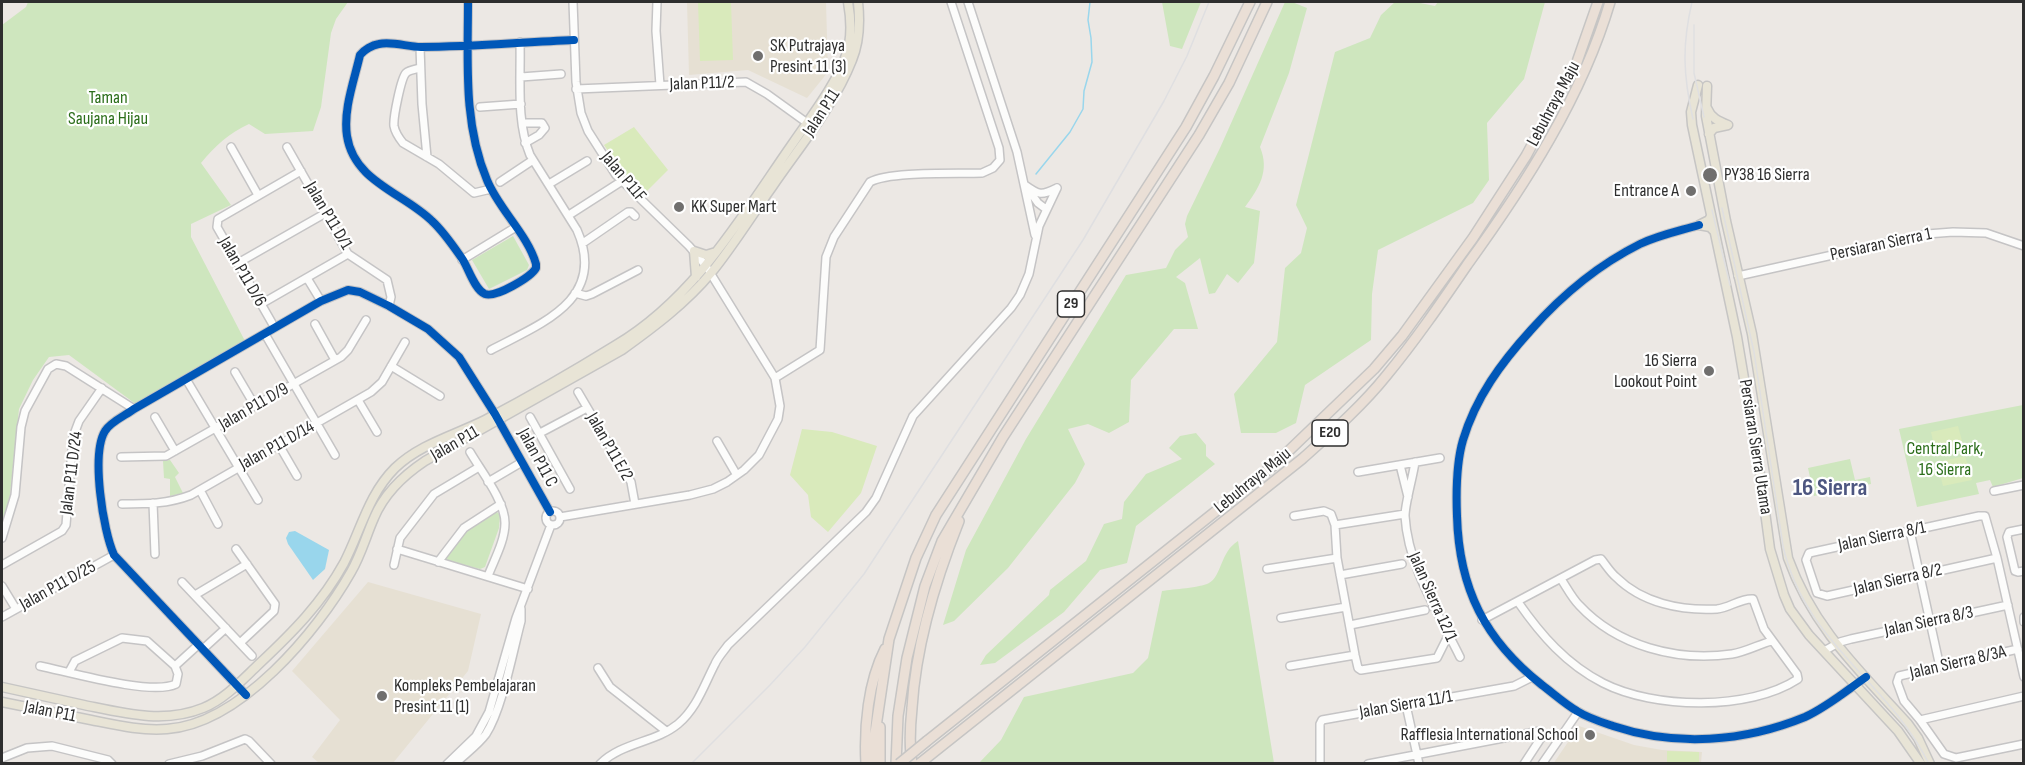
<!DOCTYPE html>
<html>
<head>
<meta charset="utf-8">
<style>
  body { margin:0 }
  #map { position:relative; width:2025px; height:765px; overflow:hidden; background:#ece8e4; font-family:"Sofia Sans Condensed",sans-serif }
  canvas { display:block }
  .frame { position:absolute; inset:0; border:3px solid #2e2e2e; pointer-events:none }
</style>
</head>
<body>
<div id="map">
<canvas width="2025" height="765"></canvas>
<div class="frame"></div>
</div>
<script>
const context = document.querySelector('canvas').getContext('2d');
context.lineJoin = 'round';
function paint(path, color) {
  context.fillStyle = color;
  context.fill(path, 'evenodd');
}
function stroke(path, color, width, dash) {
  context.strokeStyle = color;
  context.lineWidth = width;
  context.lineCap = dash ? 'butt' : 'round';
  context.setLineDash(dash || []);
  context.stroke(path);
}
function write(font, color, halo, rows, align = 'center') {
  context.font = font + ' "Sofia Sans Condensed",sans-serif';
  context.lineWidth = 4.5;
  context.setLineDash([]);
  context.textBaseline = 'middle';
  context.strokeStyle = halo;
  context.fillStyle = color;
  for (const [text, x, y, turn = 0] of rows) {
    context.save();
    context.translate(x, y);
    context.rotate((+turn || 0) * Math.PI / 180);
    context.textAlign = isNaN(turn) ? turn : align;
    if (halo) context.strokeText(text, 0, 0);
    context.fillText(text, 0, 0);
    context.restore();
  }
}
paint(new Path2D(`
  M687,2H826L828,72L807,98L748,70L689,75Z
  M368,582L481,614L468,671L393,763H319L312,757L340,720L292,671Z
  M1579,726L1634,745L1662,750L1702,752L1701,763L1553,764Z`), '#e6e0d3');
paint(new Path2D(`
  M28,2H348L336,19L331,33L321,107L313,131L265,134L249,124C228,134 216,145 201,163L231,205L191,224V237L245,341L137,405L69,355L49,357L33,380L19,409L10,495L2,525V25L26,7Z
  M1162,2H1201L1182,49L1170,46Z
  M1285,2H1292L1307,8L1289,73L1260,147C1270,171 1259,188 1245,207L1260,211L1254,263L1238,283L1227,274L1215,293L1209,294L1200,258L1176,277L1185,283L1198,329H1174L1131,380L1129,422L1109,433L1088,424L1068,429L1085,464L1075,483L1008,568L954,621L943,625L966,550L1026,439L1126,275L1166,268L1175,250L1188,237L1185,224L1187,216L1220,148Z
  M1395,2H1415L1435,6L1438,2H1545L1524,79L1487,123L1489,180L1473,203L1378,250L1372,294L1371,340L1305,385L1296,423L1276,433H1241L1234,394L1277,342L1285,268L1301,253L1307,228L1296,205L1335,52L1370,38L1381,15Z
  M513,236L529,265L527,270L489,289L472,260Z
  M2023,405V478L1993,487L1990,480L1976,483L1979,494L1917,507L1899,429Z
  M1196,433L1206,445V456L1215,464L1136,526L1127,563L1100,570L1064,612L995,663L980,665L986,655L1049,595L1050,590L1086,561L1104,524L1122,519L1124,502L1146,474L1182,459L1169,448L1180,436Z
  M1850,459L1855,480L1870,477L1871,484L1814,496L1808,468Z
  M170,460L179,473L175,477L183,493L170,496V479L164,478L163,461Z
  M496,511L500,515L499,528L485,567L480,569L446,560L445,555L466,529Z
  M1238,541L1274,763H979L1001,740L1024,697L1133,673L1148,658L1162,591C1174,589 1199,588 1209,583C1222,576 1220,552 1238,541Z`), '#cee6be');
paint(new Path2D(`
  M698,2H731L733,60L700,61Z
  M634,127L668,170L644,194L618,166L604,145Z
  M1958,426L1964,448L1936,455L1931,432Z
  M802,429L832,432L877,446L861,493L828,532L811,517L808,495L790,475Z
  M1965,456L1972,480L1943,486L1937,462Z
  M1667,751L1699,752V763H1667Z`), '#d9eabb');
paint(new Path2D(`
  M295,531L329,550L325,569L313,580L288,544L286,538L289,532Z`), '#99d6ec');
stroke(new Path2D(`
  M1036,174L1070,132L1083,109L1084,91L1092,62L1091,38L1088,20L1090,2`), '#99d6ec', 1.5);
const minor = new Path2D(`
  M468,2C468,62 463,123 487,180C498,208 528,235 536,264V268C531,277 496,298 485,294C475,290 469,270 463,260C454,247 444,232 432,221C404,193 354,182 347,136C343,110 354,81 360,55C364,50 372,45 379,44C392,41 408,47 421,47C472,47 523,42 574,40
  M657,2L656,31L660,85
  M968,2L1017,152L1035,235
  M420,47L422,104L427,157
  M420,68C416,69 409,70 406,73C401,78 393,118 394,126C395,132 399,138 403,143L439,164L474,193L491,189
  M521,77L561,74
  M576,89L746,82L767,94L810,125
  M480,107L521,104
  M522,123H542L545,128L539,135L525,143
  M231,147L258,195
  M287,147L348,254L387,280L391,297L389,306
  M500,182L533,160
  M549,184L587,161
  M1025,185C1039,195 1041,196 1057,188
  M1028,189L1038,203L1046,209
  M569,215L622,181
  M1699,225C1679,231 1659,235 1640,244C1598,265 1562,295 1531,330C1501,363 1476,397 1463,440C1456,464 1456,491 1457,516C1459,589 1485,640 1542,685C1554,694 1565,704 1577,711C1588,718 1601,722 1613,726C1676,747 1744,742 1805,717C1827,707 1846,691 1866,677
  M583,243L628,212H631L635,216
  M462,260L516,227
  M238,263L324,214
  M1738,276L1927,234L1953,232L1986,233L2024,246
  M307,278L321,301
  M575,293L586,296L592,294L638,270
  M261,304L348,254
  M272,323L217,227L218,219L301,171
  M315,324L335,360
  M265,334L335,455
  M491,350C540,324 608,300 577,230L530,155C516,121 521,79 520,42
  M391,366L440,396
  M235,372L255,406
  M775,378L820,350L826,257L834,237L870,182C890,171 956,174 982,173L993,168L1000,160L999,148L951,2
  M186,379L258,500
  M578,392L631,482L635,504
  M358,400L377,432
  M155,417L175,451
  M530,417L570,489
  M540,433L587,408
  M717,441L735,472
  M279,445L297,476
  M470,452C481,471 505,501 505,523C505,541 494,560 488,576
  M121,457L166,456L341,357L348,350L366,320
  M1415,462C1413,477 1405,503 1405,516C1408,567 1438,612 1460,657
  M1400,465L1408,497
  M1358,472L1440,458
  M488,482L522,462
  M200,490L218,524
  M1994,491L2024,485
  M153,503L155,554
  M122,504C146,504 168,504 191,495L371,392L382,382L405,342
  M546 518a7 7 0 1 1 14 0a7 7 0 1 1-14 0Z
  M1294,516L1324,511L1331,514L1335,525L1337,558L1355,655L1358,668L1361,670L1437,658L1449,634
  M560,517L690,495L713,489L727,482L744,470L759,455L778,419L780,406L775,378L706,266L689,246L616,175L588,131L581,113L576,82L573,2
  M1335,525L1405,514
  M2024,529L2009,532L2007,537L2015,571L2018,572L2024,571
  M1910,531L1940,667
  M2,538L15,495L21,427L25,411L48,369L56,364L66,366L134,409
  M236,549L275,604L274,611L240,643
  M397,549L528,589
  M1997,558L1827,596L1817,593L1806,560L1809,553L1979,516H1985L1997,558L2024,677
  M438,562L464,528L501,504
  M2,565L62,531L66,525L73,437L79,421L102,388
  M394,565L400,538L434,494L479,467
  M1267,569L1337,558
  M1340,575L1402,564
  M1561,579C1567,588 1572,598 1579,605C1617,646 1677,662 1732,654C1745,652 1758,645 1771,641
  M182,582L252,656
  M2,586L16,609
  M195,595L247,564
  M2,617L114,555
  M2024,617V622
  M1281,618L1346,607
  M1482,620L1595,560L1601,559C1606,565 1610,572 1616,577C1642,603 1681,611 1717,609C1729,608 1741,598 1753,599L1764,629L1797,674L1798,679C1749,711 1654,709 1603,683C1566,664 1541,635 1518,602
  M1350,625L1425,610
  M203,649L226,628
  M2018,649L1899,676L1897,682L1904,701L1920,720L1944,754L1956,758L2024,744
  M1824,651L1840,642L1851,639L2008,605
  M40,666C69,672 152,696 176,684L178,674L175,666L198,645
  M1290,666L1355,655
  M598,668L610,687L666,731
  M69,672L75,661L122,638L147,641L175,666
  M246,695L114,555C103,531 91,454 105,431C110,422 126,415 134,409L321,301L348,290L360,292L389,306L428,329L459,357L495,414L550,512
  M1406,705L1419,764
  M1920,720L2024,696
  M2,758L27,748L52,746L108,760L112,764
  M169,764L202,756L245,739L249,741L271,764
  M447,764L476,736L489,712L516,618L551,525
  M455,764C465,754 478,745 486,734C502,710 513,651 521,621V609
  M600,764C622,742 655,743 678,724C697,708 704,685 715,664C718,657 724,651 728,645L866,512L876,498L913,416L1011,308L1020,295L1029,274L1039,226L1057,188
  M1320,764V724L1322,720L1514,686L1532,677
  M1368,764L1540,731L1541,738L1524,764
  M1542,764L1578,712`);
const major = new Path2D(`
  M1698,85L1691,112L1692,125L1737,337L1759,467L1770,549L1784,595L1790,609L1809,635L1898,731L1921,764
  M1707,86L1706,116L1726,221L1752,334L1788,558C1813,628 1860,671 1908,724L1918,738L1930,764
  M1707,108C1711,118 1718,121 1728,125L1714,128L1709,134
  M1711,216L1709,220L1699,225L1710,227L1714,231
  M696,277L694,251L706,255L716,252
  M2,687C29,693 56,699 84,705C123,713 164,724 203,708C225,699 242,680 259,664C292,633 322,603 344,563C361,530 368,495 395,468C420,444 455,435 485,420C529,397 574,371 616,345C695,298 742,216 793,143C808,121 839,80 846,55C852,39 851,19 848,2
  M2,702C31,708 61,714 91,720C116,725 141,731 167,729C240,724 317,632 351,572C361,555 366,536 374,518C384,494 404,475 425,461L622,350C654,327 686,303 711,273C733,246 752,215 772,187C800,146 834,106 852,60C860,41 860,21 858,2`);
const highway = new Path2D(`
  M927,741L1274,465L1374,369L1402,336L1473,238L1526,156L1577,62L1598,2
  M866,764C864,727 868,682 885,649
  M873,764L874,740L889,639L916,558L936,515L1186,127L1214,76L1250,2
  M880,764V727
  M896,764L898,716L907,658L925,586L942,541L1003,437L1199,135L1229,83L1267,2
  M912,764C909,745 910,727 912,708C916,644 935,581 959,521
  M919,764L1302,459C1331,433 1362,406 1386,376C1415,341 1441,303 1467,265C1525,185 1582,97 1610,2`);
stroke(minor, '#c5c4c5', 10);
stroke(major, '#c6c5c4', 11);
stroke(highway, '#c6c5c4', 12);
stroke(minor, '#fcfcfb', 7);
stroke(major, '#e8e4d6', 8);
stroke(highway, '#eadfd6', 9);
stroke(new Path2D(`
  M1692,2C1682,45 1683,75 1693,119
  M1694,25V73L1704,117
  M1722,208L1754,352L1783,546C1805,644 1888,681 1929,764
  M1712,210L1730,285
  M691,764L770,685L805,647L864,574L1083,240L1164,101L1187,56L1209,2`), '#dfdfe1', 1.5);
const highwayBridge = new Path2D(`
  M899,764L927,741`);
stroke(highwayBridge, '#c6c5c4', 12, []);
stroke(highwayBridge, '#eadfd6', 9);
stroke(new Path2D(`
  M468,2C468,62 463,123 487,180C498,208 528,235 536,264V268C531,277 496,298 485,294C475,290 469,270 463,260C454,247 444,232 432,221C404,193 354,182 347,136C343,110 354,81 360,55C364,50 372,45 379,44C392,41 408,47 421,47C472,47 523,42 574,40
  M1699,225C1679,231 1659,235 1640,244C1598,265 1562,295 1531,330C1501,363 1476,397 1463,440C1456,464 1456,491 1457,516C1459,589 1485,640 1542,685C1554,694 1565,704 1577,711C1588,718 1601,722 1613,726C1676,747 1744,742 1805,717C1827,707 1846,691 1866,677
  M246,695L114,555C103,531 91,454 105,431C110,422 126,415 134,409L321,301L348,290L360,292L389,306L428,329L459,357L495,414L550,512`), '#0057b8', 8);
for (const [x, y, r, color] of [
  [758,56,6,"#706f6e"],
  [1710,175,8,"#706f6e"],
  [1691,191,6,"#706f6e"],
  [679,207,6,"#706f6e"],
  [1709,371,6,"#706f6e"],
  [382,696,6,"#706f6e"],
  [1590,735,6,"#706f6e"]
]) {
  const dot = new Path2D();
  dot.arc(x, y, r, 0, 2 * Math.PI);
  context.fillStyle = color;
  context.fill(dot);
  stroke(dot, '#fff', 2);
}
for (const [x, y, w] of [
  [1071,304,27],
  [1330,433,36]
]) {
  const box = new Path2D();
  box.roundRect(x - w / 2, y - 13, w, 26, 4.5);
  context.fillStyle = '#fff';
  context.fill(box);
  stroke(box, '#2e2e2e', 1.5);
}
write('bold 16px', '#2e2e2e', null, [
  ["29",1071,304],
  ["E20",1330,433]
]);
write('18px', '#2e2e2e', '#fff', [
  ["SK Putrajaya",770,46],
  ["Presint 11 (3)",770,67],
  ["PY38 16 Sierra",1724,175],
  ["Entrance A",1679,191,"right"],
  ["KK Super Mart",691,207],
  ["16 Sierra",1697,361,"right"],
  ["Lookout Point",1697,382,"right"],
  ["Kompleks Pembelajaran",394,686],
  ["Presint 11 (1)",394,707],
  ["Rafflesia International School",1578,735,"right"]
], 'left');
write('18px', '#2e2e2e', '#fff', [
  ["Jalan P11/2",702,84,-2],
  ["Lebuhraya Maju",1554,104,-62],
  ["Jalan P11",822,113,-57],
  ["Jalan P11F",623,177,50],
  ["Jalan P11 D/1",328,216,59],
  ["Persiaran Sierra 1",1881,245,-12],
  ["Jalan P11 D/6",242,272,60],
  ["Jalan P11 D/9",254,407,-30],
  ["Jalan P11",455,444,-30],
  ["Jalan P11 D/14",277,446,-29],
  ["Jalan P11 E/2",609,447,60],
  ["Persiaran Sierra Utama",1755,447,81],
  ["Jalan P11 C",537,458,61],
  ["Jalan P11 D/24",72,473,-83],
  ["Lebuhraya Maju",1253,481,-39],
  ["Jalan Sierra 8/1",1882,537,-12],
  ["Jalan Sierra 8/2",1898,580,-13],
  ["Jalan P11 D/25",58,586,-29],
  ["Jalan Sierra 12/1",1432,597,66],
  ["Jalan Sierra 8/3",1929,622,-12],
  ["Jalan Sierra 8/3A",1958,663,-13],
  ["Jalan Sierra 11/1",1406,705,-10],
  ["Jalan P11",50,712,11]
]);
write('18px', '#2c6e1b', '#fff', [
  ["Taman",108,98],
  ["Saujana Hijau",108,119],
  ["Central Park,",1945,449],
  ["16 Sierra",1945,470]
]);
write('bold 24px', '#4d5680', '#fff', [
  ["16 Sierra",1830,489]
]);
</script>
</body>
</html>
